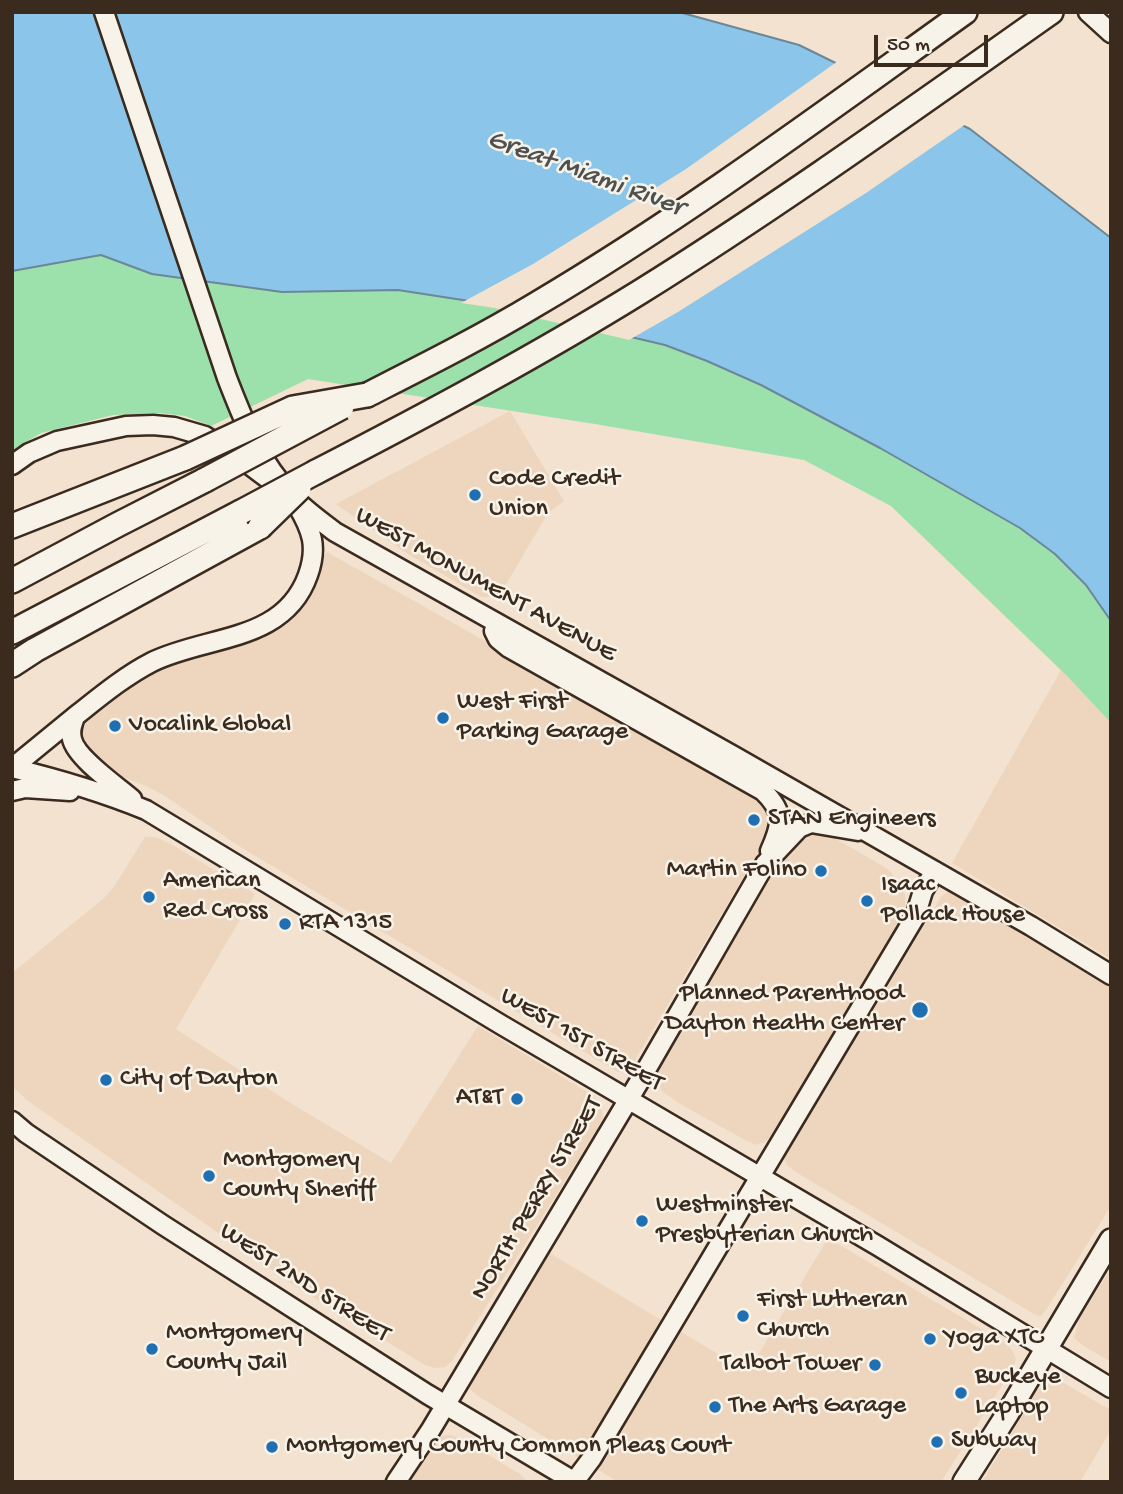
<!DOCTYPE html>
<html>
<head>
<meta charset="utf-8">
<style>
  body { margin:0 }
  #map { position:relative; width:1123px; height:1494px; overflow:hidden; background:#f2e2cf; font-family:"Gochi Hand",sans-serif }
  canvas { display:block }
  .frame { position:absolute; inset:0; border:14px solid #3b2a1e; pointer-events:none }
  .scale { position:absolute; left:874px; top:35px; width:114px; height:32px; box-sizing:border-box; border:4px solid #3b2a1e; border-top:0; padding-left:9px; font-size:21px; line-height:24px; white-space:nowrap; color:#3b2a1e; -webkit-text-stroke:5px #f7f3e8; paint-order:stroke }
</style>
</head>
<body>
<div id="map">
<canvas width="1123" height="1494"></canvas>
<div class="frame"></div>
<div class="scale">50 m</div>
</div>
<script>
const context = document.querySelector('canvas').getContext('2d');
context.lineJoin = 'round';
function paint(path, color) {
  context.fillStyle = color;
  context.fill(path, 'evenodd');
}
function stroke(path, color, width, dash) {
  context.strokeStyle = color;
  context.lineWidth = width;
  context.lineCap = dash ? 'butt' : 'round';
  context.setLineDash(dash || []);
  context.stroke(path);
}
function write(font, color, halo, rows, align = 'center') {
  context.font = font + ' "Gochi Hand",sans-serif';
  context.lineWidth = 5;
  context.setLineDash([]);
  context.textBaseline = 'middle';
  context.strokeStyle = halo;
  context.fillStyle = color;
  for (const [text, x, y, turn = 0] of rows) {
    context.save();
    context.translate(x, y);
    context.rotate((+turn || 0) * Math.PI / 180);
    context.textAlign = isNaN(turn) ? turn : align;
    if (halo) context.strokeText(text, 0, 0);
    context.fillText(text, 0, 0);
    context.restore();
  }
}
paint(new Path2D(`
  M510,411L564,501L548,513L502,591L492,597H481L403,551L336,504Z
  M327,552L748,789L772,806V829L632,1065L626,1072H618L237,845L165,796L146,786L113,773L87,754L76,729L78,724L105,701L158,665L267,633L285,621L307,600L315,585L324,555Z
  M1061,670L1111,723V959L952,863Z
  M809,829L822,831L888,869L899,882L905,895V913L776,1132L766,1141L757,1145L747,1141L680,1104L663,1092L655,1082L656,1072L784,855Z
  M145,837H155L169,843L255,894L176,1029L292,1104L391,1163L478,1026L592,1095L600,1103L603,1116L598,1128L452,1361L445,1367L435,1368L425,1365L292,1284L28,1101L12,1086V973L104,898L113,888Z
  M949,891L1111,985V1206L1046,1310L1041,1316L1034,1314L794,1171L787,1165L784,1159L941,897Z
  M828,1238L1005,1343L1012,1350L1016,1359L1013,1368L941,1482H618L478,1396L467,1387V1381L548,1252L748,1372Z
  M1111,1268V1362L1082,1345L1074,1338L1079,1320Z
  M1051,1381H1060L1111,1410V1430L1080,1482H982L1037,1391L1044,1384Z
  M449,1435L461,1438L520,1474L528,1482H404L430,1442L439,1437Z`), '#eed6be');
paint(new Path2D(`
  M101,255L175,277L282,292L398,290L495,305L665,345L707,361L761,385L880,448L1020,528L1055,554L1086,585L1111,621V723L1066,675L891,506L804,460L595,424L308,379L211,426L185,416L160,413L113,415L41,433L12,450V271Z`), '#9ce0ab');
const water = new Path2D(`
  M12,12H679L799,45L970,129L1111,238V621L1086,585L1055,554L1020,528L880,448L761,385L707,361L665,345L495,305L398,290L282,292L152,274L101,255L12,271Z`);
paint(water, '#8bc5ea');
stroke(water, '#6b8798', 2);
paint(new Path2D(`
  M838,61L966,124L866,193L678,312L629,340L495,308L461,303L533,264L686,169Z`), '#f2e2cf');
const secondary = new Path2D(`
  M104,12L227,378C245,424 258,459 293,497C305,510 321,521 335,532L734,756L1031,926L1111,975
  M1088,12L1111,33
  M12,465L29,453L57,441L126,426L153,425L174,427L205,436L243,460L275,484
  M497,623L494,631L498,639L509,648L763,791C785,812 782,824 770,851
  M75,717C72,725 70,731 72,739C76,758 117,786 132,799
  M12,768C58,779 102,792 146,810L500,1024L878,1246L1111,1388
  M12,768C34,750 56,732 78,714C102,695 125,676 152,662C207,635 284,643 308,575C318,547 312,530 297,505
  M12,791L25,788L70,791
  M12,1121L26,1133L163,1225L427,1394L575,1482
  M396,1482L430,1431L642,1077L765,864L799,828L811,823L858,831
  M574,1482L592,1458L915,917L923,891L935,871`);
const primary = new Path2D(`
  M964,1482L1008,1413L1111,1240`);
const highway = new Path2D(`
  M367,395C424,366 480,338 535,305C684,217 824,113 965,12
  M316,472C426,415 535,357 640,292C781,204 916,107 1051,12
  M12,526L185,458
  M12,581L117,525L205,480
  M12,632L241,512
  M12,665L35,650L260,527`);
stroke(secondary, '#3b2a1e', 23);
stroke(primary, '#3b2a1e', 26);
stroke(highway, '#3b2a1e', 28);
stroke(secondary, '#f7f3e8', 18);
stroke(primary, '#f7f3e8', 21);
stroke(highway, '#f7f3e8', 23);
const highwayBridge = new Path2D(`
  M185,458L293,408L367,395
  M205,480L342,407
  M241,512L316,472
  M260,527L299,489`);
stroke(highwayBridge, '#3b2a1e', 28, []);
stroke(highwayBridge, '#f7f3e8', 23);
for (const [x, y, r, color] of [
  [475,495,7,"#1f6fb2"],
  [443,718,7,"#1f6fb2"],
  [115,726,7,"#1f6fb2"],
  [754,820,7,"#1f6fb2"],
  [821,871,7,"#1f6fb2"],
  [149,897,7,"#1f6fb2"],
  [867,901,7,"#1f6fb2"],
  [285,924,7,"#1f6fb2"],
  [920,1010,9,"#1f6fb2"],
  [106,1080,7,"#1f6fb2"],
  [517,1099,7,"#1f6fb2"],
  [209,1176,7,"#1f6fb2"],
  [642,1221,7,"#1f6fb2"],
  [743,1316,7,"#1f6fb2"],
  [930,1339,7,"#1f6fb2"],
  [152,1349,7,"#1f6fb2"],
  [875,1365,7,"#1f6fb2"],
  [961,1393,7,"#1f6fb2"],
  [715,1407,7,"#1f6fb2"],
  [937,1442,7,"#1f6fb2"],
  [272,1447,7,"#1f6fb2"]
]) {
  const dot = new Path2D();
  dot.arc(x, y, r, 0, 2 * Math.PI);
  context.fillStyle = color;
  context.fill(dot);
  stroke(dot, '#f7f3e8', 2.5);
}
write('26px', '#3b2a1e', '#f7f3e8', [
  ["Code Credit",489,480],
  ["Union",489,510],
  ["West First",457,703],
  ["Parking Garage",457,733],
  ["Vocalink Global",129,726],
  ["STAN Engineers",768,820],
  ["Martin Folino",807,871,"right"],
  ["American",163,882],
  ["Red Cross",163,912],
  ["Isaac",881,886],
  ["Pollack House",881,916],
  ["RTA 1315",299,924],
  ["Planned Parenthood",904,995,"right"],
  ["Dayton Health Center",904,1025,"right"],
  ["City of Dayton",120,1080],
  ["AT&T",503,1099,"right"],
  ["Montgomery",223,1161],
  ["County Sheriff",223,1191],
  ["Westminster",656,1206],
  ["Presbyterian Church",656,1236],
  ["First Lutheran",757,1301],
  ["Church",757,1331],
  ["Montgomery",166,1334],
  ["County Jail",166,1364],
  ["Yoga XTC",944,1339],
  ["Talbot Tower",861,1365,"right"],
  ["Buckeye",975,1378],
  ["Laptop",975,1408],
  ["The Arts Garage",729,1407],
  ["Subway",951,1442],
  ["Montgomery County Common Pleas Court",286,1447]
], 'left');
write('26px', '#3b2a1e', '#f7f3e8', [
  ["WEST MONUMENT AVENUE",485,586,29],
  ["WEST 1ST STREET",581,1041,30],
  ["NORTH PERRY STREET",538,1199,-59],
  ["WEST 2ND STREET",304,1284,33]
]);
write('italic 28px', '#4f5151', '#f7f3e8', [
  ["Great Miami River",585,175,20]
]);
</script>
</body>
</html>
